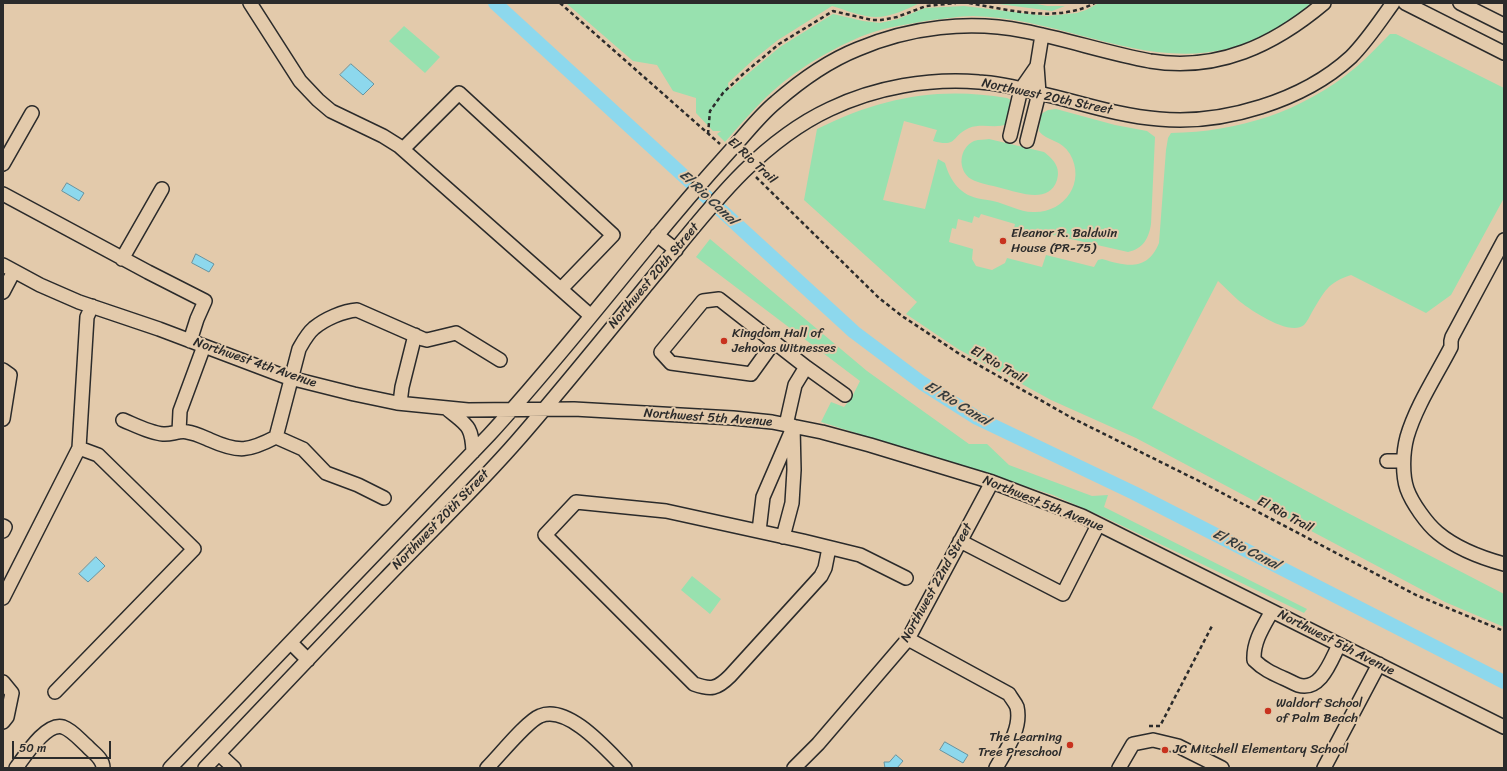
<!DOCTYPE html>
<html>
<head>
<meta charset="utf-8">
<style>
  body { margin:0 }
  #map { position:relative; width:1507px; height:771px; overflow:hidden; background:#e3caab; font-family:Sriracha,sans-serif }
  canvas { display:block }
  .frame { position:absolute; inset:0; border:4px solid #2b2b2b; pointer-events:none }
  .scale { position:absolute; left:12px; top:741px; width:99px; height:18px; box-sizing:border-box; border:2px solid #2b2b2b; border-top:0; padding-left:5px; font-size:12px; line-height:14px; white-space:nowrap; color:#2b2b2b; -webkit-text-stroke:3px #e3caab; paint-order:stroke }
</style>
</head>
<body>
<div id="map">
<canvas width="1507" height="771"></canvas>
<div class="frame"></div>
<div class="scale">50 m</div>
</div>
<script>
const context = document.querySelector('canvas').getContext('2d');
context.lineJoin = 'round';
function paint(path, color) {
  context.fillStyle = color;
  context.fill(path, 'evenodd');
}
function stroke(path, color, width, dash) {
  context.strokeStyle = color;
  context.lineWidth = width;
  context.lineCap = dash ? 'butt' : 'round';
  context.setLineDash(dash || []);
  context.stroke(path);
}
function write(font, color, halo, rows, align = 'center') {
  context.font = font + ' Sriracha,sans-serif';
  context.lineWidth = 4;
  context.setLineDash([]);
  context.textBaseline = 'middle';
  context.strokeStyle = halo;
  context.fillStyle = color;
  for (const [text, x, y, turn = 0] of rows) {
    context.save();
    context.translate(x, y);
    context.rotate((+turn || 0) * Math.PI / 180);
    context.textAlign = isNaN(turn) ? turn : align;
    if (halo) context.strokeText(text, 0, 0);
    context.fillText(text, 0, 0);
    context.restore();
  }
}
paint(new Path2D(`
  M566,3H920C903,11 885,20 866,16C854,14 843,9 832,6L778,40L753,60L728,83L729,90L750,72L780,47L833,14L863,21L880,23L898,19L925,8L964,6L1047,16L1077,13L1086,10L1099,3H1311C1299,14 1286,23 1271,31C1170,89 1077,18 973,16C958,16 945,19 931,20C909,24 886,27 865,35C834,47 799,68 774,90C756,106 741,124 725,142L717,134L721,131H713L696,113V98L673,91L657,65L633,61Z
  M991,3H1032L1047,6H1065L1052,11Z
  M404,26L440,57L425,73L389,41Z
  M1390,34H1396L1504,88V198L1451,295L1426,313L1351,275C1327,283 1325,291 1312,312C1310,316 1307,322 1304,325C1290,337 1250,310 1238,300C1231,294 1225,287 1218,281L1152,408L1344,511L1504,594V627L1445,602L1136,438L1051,400L958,349L906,314L917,302L804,200L817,129C879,98 938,86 1007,98L1011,100L1013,106L1007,124C996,129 982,123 969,128C951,136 958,148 933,141L937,130L904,121L883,200L925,209L938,159L945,163C950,181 961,196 981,199C985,200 990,200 993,201C1007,204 1021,213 1035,212C1065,212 1086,182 1070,154C1061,139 1046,141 1039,131L1041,114L1048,110L1056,109L1115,125L1147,131L1155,137L1151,224C1149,238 1143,249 1128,252L1040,232L1038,238L1018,233V230L1014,228L1015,224L981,214L979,218L974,216L972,223L958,219L956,229L952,228L949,242L973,249L972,259L976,266L992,270L1005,263L1007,258L1042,267L1046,255L1094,267L1098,260L1102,259C1126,266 1147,272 1159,243L1166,150L1168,138L1171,133C1238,132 1302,112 1355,68C1367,58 1378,46 1390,34Z
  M989,139L1044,152C1053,159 1061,167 1057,180C1049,205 1018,192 1001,188C991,185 980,184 971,179C957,170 959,148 974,141C979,139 984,140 989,139Z
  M710,239L867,371L969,444H987L1009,465L1092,496L1108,495L1104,507L1307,609L1304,613L1110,520L1053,495L821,422L831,402L844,407L852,397L860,381L696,257Z
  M692,576L721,599L710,614L681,590Z`), '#98e1af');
const water = new Path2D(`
  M351,64L374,84L363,95L340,75Z
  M67,183L84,193L79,201L62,191Z
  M196,254L214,264L209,272L192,263Z
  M96,557L105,566L88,582L79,574Z
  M945,742L968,755L963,763L940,750Z
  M896,755L903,761L897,768H885L884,762H889Z`);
paint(water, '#8dd8ed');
stroke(water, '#66939f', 1);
stroke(new Path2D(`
  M495,3L854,332L922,383L977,418L1134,493L1504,682`), '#8dd8ed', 14);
const minor = new Path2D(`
  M250,3L300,81L318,100L331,111L383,136L399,146L591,316
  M1405,3L1504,53
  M1460,3L1504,25
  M1010,136L1021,89L1037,66
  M1027,141L1039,93L1037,66L1042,35
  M403,149L459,93L613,235L561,289
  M3,164L32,113
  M3,194L148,272L205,301L197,319L190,341
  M657,235L676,250
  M1504,240L1452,337L1451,341V347C1436,376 1416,406 1407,437C1403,452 1402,474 1407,489C1412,503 1427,524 1438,533C1456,548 1482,558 1504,564
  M122,259L162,189
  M3,265L40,285L79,302L159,329L286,377L354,394L397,403L468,410L574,409L733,418L772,422L822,432L870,445L992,482L1082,516L1504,727
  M3,292L14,271
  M774,342L751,374L671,363L661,352L703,301L719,299L806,367
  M3,370L10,375L3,419
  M400,403L402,387L415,335
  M446,408C466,425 472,424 473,452
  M123,420C135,425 150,433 163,434C171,435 179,430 187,432C195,433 203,437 210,440C239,453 249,451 276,437
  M786,425L795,385L806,367L845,395
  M179,432L180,411L204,346
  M1387,461H1403
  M384,498L358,485L326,473L303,449L276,437L299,349C303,342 307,334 314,328C325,319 343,311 357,310L423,339L427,340L456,333L500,360
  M3,526L5,527L3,531
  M759,531L763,497L792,430
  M783,537L792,503L794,470L793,426
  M960,541L1063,594L1098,525
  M829,548L825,568L821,576L730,676C717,689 711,690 694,684L545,535L576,502L666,511L803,541L860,555L906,578
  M3,598L79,448
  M1272,611C1263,627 1253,642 1254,660C1263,669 1272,673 1283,678C1288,680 1293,683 1298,685C1321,692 1331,660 1339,645
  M908,639L1009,694C1011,698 1015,702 1017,707C1022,729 1006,750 996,768
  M291,643L308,660
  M3,682L12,693L7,717L3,722
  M55,692L194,549L98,455L79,448L87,317L92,306
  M219,754L234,768
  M16,768C25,756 46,722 63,727C72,730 80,740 87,746C93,753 103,758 103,768
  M170,768L490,434C545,374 595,311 646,249C673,216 701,183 730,151C745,135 759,116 776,102C800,81 828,61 858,49C910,27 969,20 1024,31C1066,39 1107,53 1150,61C1218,72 1274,45 1324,3
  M205,768C265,705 324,642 385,579C429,533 475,489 517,441C564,387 609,331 654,276C705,214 755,144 830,109C876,87 929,78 979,82C999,83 1019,88 1039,93C1079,102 1118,116 1159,119C1223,125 1303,101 1351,57C1367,41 1380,21 1393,3
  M487,768C499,756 527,721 540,716C568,704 607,750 625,768
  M794,768L818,744L908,639L992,482
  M1119,768L1133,744L1153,740L1178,746L1222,768
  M1324,768L1379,664`);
stroke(minor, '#2b2b2b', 16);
stroke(new Path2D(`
  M560,3L720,144
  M969,3C1009,10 1057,23 1095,3
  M708,134L710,111L723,93L743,74L779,44L833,11L872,20H881L897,17L926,6L956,3
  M756,177L879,298L902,316L961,355L1072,418L1203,483L1416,595L1504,631
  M1149,726H1160L1213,624`), '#2b2b2b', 2.5, [4, 3]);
stroke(minor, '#e3caab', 13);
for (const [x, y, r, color] of [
  [1003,241,4,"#c8321e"],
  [724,341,4,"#c8321e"],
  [1268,711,4,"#c8321e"],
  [1070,745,4,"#c8321e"],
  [1165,750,4,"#c8321e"]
]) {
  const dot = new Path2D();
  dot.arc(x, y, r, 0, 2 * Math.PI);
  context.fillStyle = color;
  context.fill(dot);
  stroke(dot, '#e3caab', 1.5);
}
write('13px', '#2b2b2b', '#e3caab', [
  ["Northwest 20th Street",1047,97,12],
  ["El Rio Trail",752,161,43],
  ["Northwest 20th Street",654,276,-50],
  ["Northwest 4th Avenue",255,363,19],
  ["El Rio Trail",998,365,30],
  ["Northwest 5th Avenue",708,418,4],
  ["Northwest 5th Avenue",1043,504,22],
  ["El Rio Trail",1285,515,28],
  ["Northwest 20th Street",441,520,-46],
  ["Northwest 22nd Street",937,583,-61],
  ["Northwest 5th Avenue",1336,643,27]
]);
write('13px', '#2b2b2b', '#e3caab', [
  ["Eleanor R. Baldwin",1011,234],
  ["House (PR-75)",1011,249],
  ["Kingdom Hall of",732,334],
  ["Jehovas Witnesses",732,349],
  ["Waldorf School",1276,704],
  ["of Palm Beach",1276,719],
  ["The Learning",1062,738,"right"],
  ["Tree Preschool",1062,753,"right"],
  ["JC Mitchell Elementary School",1173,750]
], 'left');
write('italic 14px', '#353c3e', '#e3caab', [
  ["El Rio Canal",708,198,43],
  ["El Rio Canal",957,404,31],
  ["El Rio Canal",1246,550,27]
]);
</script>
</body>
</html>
